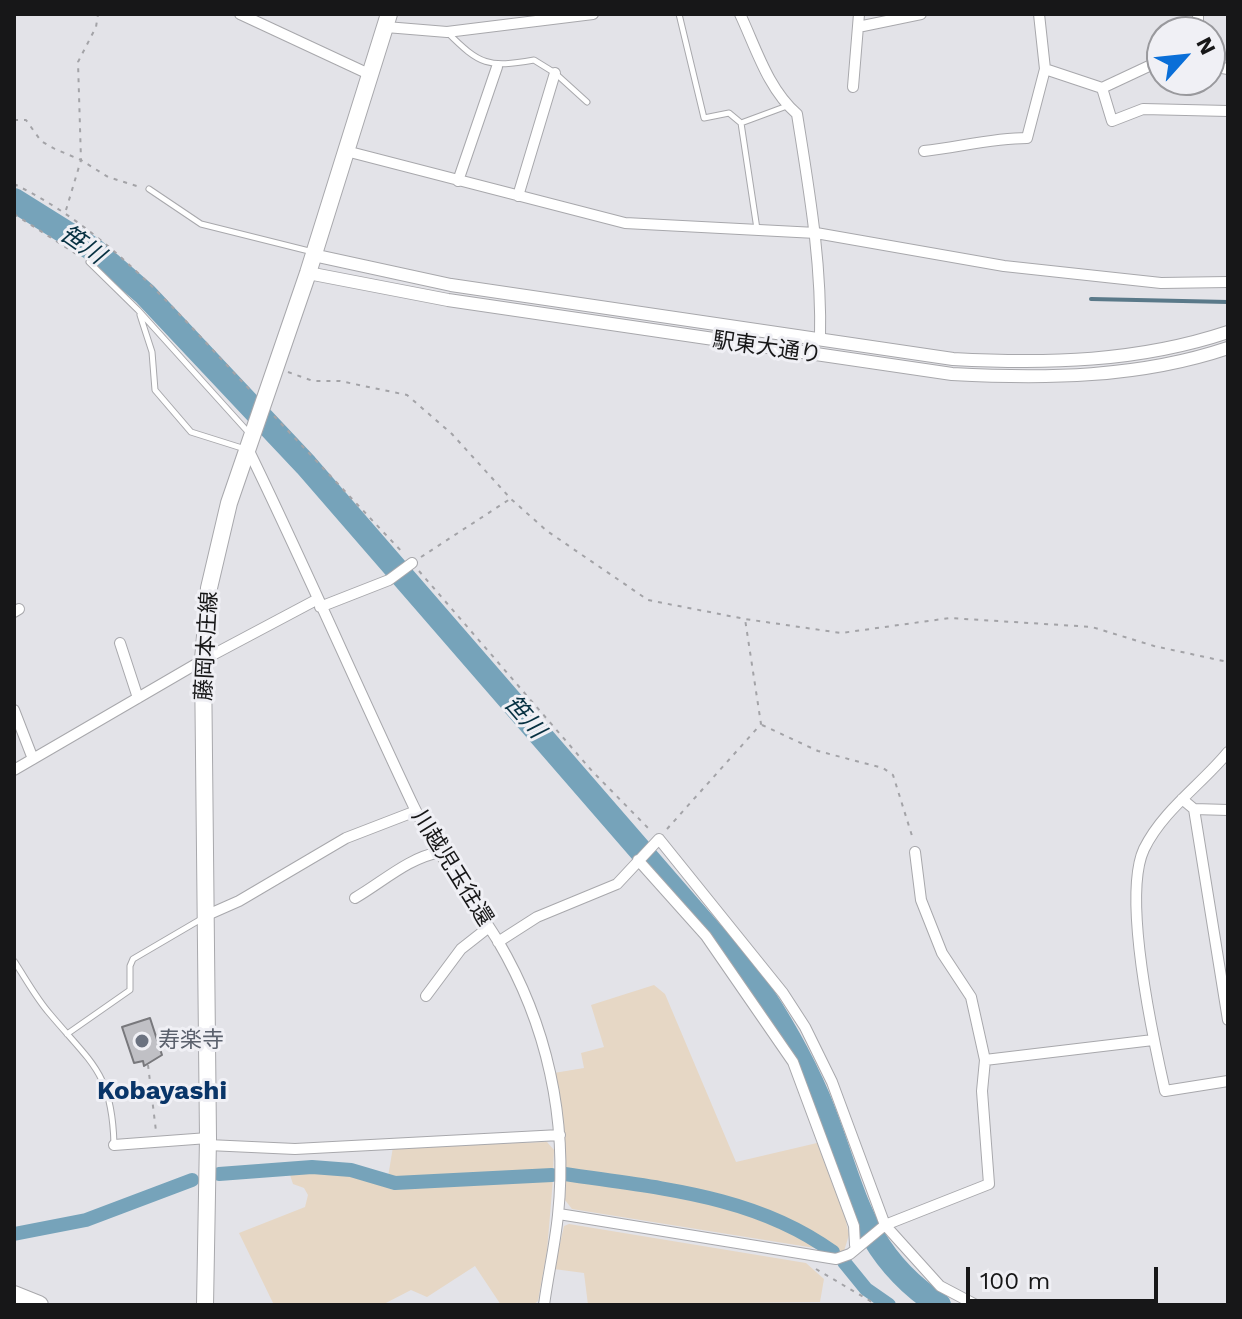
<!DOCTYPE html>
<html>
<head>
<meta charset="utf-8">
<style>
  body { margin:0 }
  #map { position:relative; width:1242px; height:1319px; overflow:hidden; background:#e3e3e8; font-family:"Work Sans",sans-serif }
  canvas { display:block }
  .frame { position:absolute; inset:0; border:16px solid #171718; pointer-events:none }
  .north { position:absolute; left:1146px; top:16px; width:80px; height:80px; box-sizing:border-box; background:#f0f0f5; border:2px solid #99999d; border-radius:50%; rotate:63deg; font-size:22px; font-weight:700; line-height:32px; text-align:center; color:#171718 }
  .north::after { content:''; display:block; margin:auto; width:28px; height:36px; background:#0a6fd8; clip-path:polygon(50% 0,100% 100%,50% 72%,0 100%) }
  .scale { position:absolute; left:966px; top:1267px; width:192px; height:36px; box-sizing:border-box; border:4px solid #171718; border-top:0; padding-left:10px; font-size:24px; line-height:28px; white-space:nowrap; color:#171718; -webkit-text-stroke:6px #f0f0f5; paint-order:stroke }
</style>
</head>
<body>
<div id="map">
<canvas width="1242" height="1319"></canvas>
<div class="frame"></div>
<div class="north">N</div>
<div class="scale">100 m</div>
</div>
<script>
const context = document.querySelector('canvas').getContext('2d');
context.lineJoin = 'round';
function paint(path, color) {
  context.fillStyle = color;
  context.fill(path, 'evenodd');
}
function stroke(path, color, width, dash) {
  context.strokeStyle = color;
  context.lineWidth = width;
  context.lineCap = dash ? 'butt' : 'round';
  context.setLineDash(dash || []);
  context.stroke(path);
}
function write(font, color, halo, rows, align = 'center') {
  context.font = font + ' "Work Sans","Noto Sans JP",sans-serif';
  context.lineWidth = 6;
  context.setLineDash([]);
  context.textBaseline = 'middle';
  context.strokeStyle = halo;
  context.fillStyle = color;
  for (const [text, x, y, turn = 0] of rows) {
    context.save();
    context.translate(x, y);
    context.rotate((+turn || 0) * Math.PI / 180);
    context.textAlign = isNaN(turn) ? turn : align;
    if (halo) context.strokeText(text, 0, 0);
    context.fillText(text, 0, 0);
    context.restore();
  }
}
paint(new Path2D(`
  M654,985L665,994L736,1162L817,1143L845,1217L849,1235L844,1251L837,1253L816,1237L781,1220L718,1195L565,1172L554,1073L584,1068L581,1053L604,1047L591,1005Z
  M547,1142L554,1150L553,1173L395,1181L388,1177L393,1147Z
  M310,1170L350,1172L398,1185L553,1179L547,1251L538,1301L533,1305H501L475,1266L427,1297L411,1290L382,1305H274L239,1233L305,1207L308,1195L304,1188L293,1184L289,1172Z
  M566,1177L717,1200L810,1239L821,1249L572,1209L565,1200Z
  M569,1224L806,1263L824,1279L820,1302L588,1305L584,1273L554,1269L564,1226Z`), '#e6d7c5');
stroke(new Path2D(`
  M1091,299L1228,302`), '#5a7989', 4);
stroke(new Path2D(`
  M219,1174L312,1167L351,1170L395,1183L552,1175
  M565,1174C658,1188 755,1195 833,1252
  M14,1234L86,1220L192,1180
  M844,1262L866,1289L889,1305`), '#76a3ba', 14);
stroke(new Path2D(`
  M14,200L94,250L145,294L306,465L752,979C778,1017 800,1055 818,1097C854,1182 856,1250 939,1305`), '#76a3ba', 24);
const building = new Path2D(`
  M150,1018L162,1055L144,1066L143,1061L134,1063L122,1027Z`);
paint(building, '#c0c0c5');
stroke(building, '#78787c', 2);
const service = new Path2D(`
  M679,14L704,118L729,113L741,123L757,229
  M447,32C480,65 488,68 534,60L555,73L587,102
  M741,123L787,106
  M149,189L201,224L313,252
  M89,262L138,310L249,433
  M140,315L152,352L155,390L191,432L245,449
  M14,961C26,979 36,998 50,1014C92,1064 112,1073 114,1144
  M67,1034L130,990V966L133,959L203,918`);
const minor = new Path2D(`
  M240,14L371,75
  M740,14C756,48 768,89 797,114C809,190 822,263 820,340
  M1039,14L1045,69L1102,88L1149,66L1162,65
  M1198,14V32
  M386,27L447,32L593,14
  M858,27L921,14
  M1210,66L1228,69
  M853,87L859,14
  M1102,88L1112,121L1143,109L1228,111
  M346,151L625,223L816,233L1004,266L1161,283L1228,282
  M924,151C959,147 993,138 1027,138L1045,69
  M458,181L497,67
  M518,196L555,73
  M248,449C306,568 358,689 414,807C437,855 471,897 498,941C547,1024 568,1119 558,1215C555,1245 548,1275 544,1305
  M320,607L389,580L412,563
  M14,612L19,609
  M120,643L138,698
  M14,710L33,759
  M1228,752C1202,784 1163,810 1144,849C1122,896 1153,1038 1165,1091L1228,1081
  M14,770L203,660L316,600
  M1182,799L1194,809L1228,810
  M1194,809L1228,1020
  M638,860L706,936L793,1062L854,1226L855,1245
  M355,898C384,881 408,858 440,852
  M205,916L239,901L346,838L416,811
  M498,942L537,917L617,884L659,839L783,993L805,1027L832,1082L885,1225L940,1286L976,1305
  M426,996L461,949L489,927
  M985,1060L1153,1040
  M114,1145L208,1138
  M208,1145L295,1149L560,1135
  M559,1214L836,1259L850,1254L885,1225L989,1184L982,1091L985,1060L971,997L942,953L921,900L915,852`);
const tertiary = new Path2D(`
  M313,255L451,285L953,359C1047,364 1138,362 1228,332
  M308,273L448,300L952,374C1045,379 1139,378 1228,348`);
const primary = new Path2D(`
  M205,1305L208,1138L203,660L209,588L229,503L308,273L389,14`);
const trunk = new Path2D(`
  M14,1295L39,1305`);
stroke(service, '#a8a8ac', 7);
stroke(minor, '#a8a8ac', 12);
stroke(tertiary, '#a8a8ac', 14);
stroke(primary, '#a8a8ac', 18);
stroke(trunk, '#a8a8ac', 20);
stroke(new Path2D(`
  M14,120H26L41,141L55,149L81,160L108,177L140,187
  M14,184C111,231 178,314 251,391
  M66,210L81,160L78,62L96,27L98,14
  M14,214L81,257
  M288,372L313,381H340L407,395L452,434L511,499L547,531L648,600L745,619L841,633L950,618L1092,627L1154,646L1228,662
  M274,416L404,554
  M421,557L510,499
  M419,571L592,771L652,832
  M762,725L818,751L883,768L893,775L913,839
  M667,829L761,724L745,619
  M148,1065L156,1131
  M816,1269L877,1305`), '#a3a3a7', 2, [4, 6]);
stroke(service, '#fff', 5);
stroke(minor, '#fff', 10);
stroke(tertiary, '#fff', 12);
stroke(primary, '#fff', 16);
stroke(trunk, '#fff', 18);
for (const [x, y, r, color] of [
  [142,1041,8,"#6b7280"]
]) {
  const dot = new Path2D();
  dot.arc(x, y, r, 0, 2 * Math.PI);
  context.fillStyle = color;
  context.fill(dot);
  stroke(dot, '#f0f0f5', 3);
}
write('22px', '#171718', '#f0f0f5', [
  ["駅東大通り",767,348,8],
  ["藤岡本庄線",207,646,-87],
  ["川越児玉往還",452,868,58]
]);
write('22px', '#5b616d', '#f0f0f5', [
  ["寿楽寺",158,1041]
], 'left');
write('italic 24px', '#073142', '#f0f0f5', [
  ["笹川",82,245,35],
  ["笹川",524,717,49]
]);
write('bold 26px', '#093568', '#f0f0f5', [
  ["Kobayashi",162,1091]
]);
</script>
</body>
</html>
